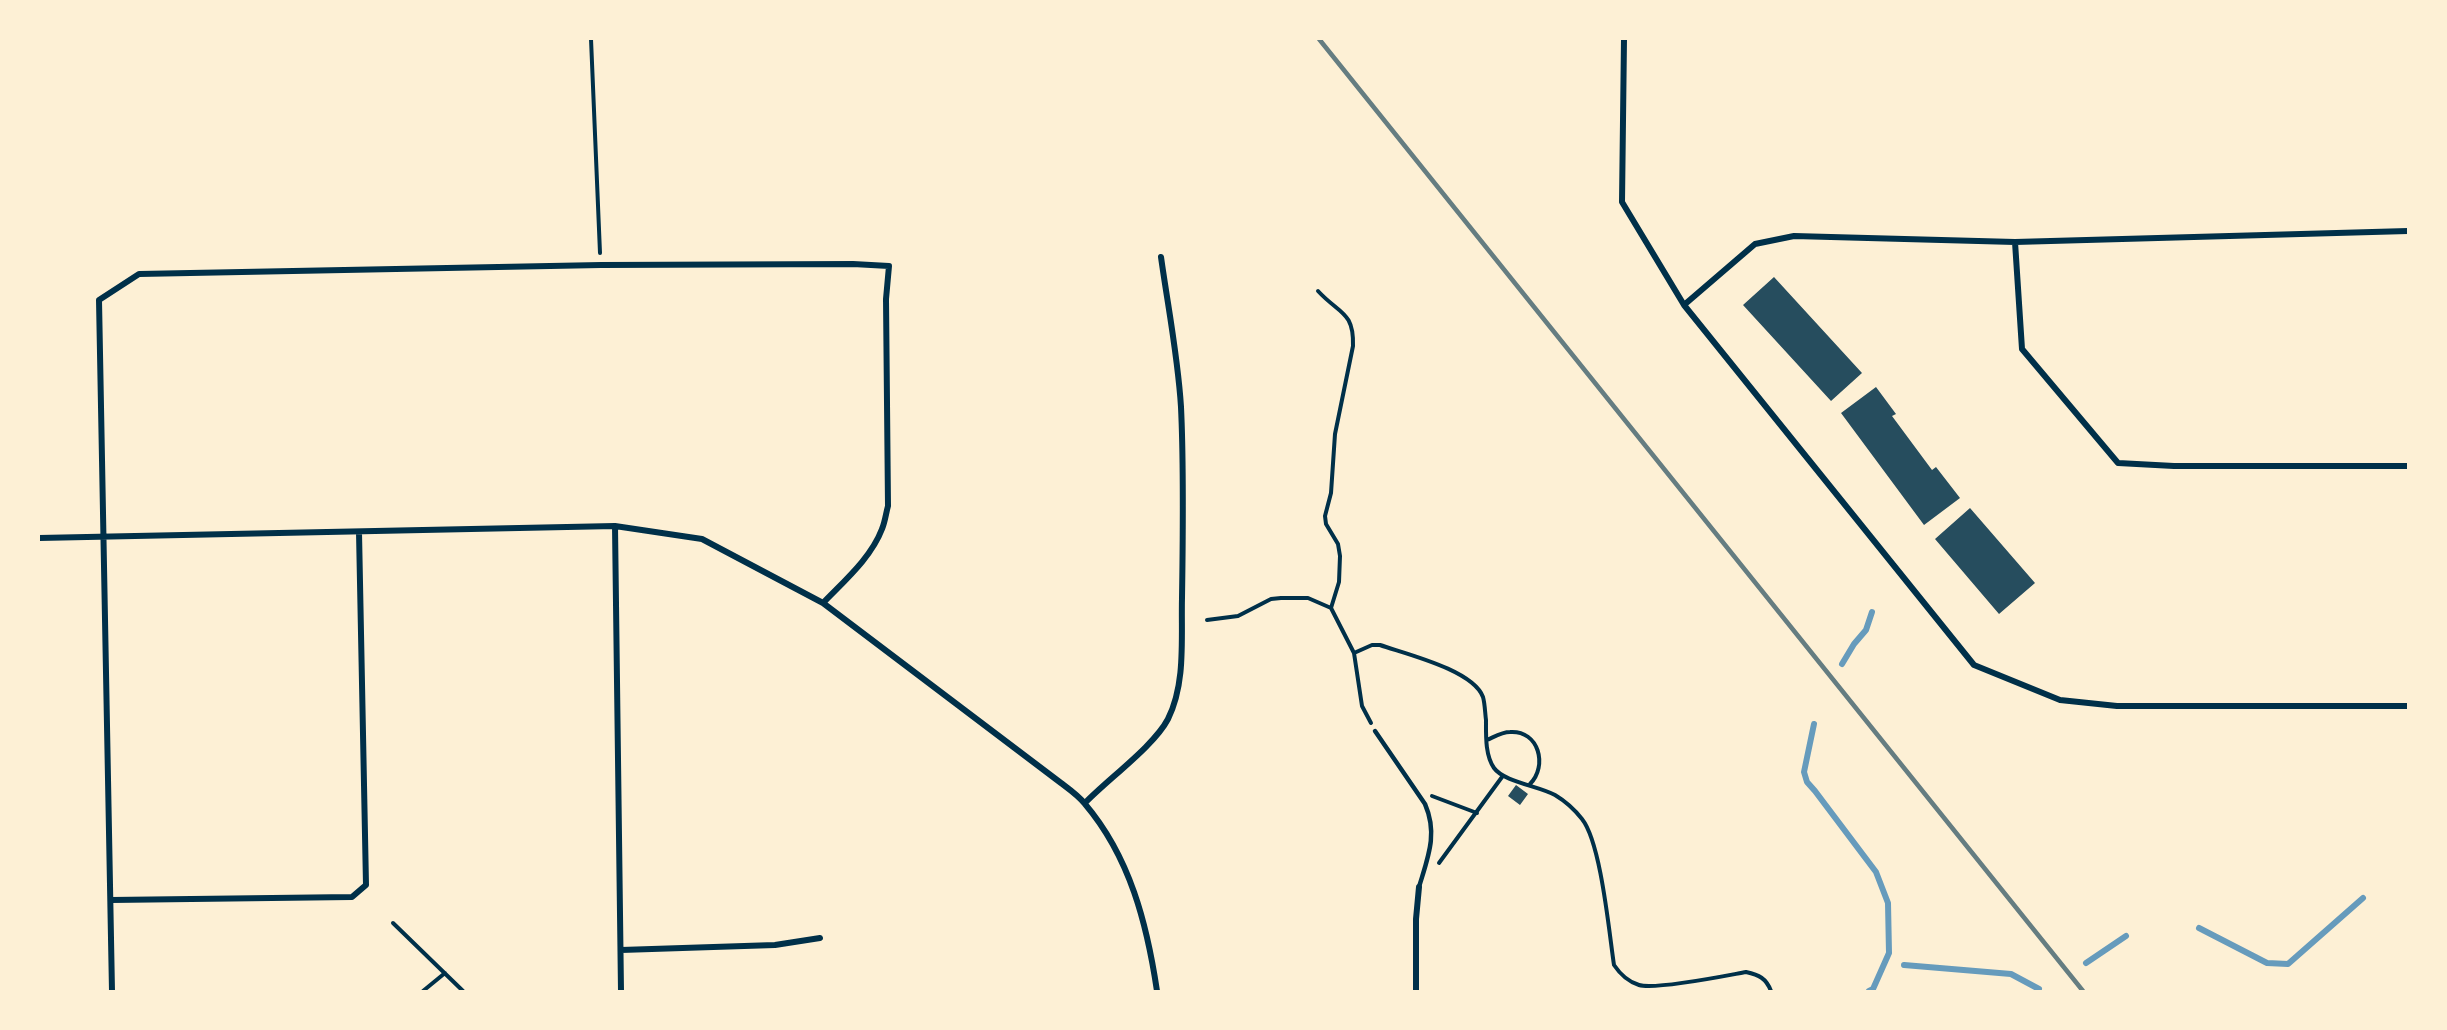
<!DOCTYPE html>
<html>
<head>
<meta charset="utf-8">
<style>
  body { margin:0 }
  #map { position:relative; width:2447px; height:1030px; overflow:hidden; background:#fdf0d5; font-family:"Times New Roman",serif }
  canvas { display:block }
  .frame { position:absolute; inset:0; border:40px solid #fdf0d5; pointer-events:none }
</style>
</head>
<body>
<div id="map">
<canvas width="2447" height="1030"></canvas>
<div class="frame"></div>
</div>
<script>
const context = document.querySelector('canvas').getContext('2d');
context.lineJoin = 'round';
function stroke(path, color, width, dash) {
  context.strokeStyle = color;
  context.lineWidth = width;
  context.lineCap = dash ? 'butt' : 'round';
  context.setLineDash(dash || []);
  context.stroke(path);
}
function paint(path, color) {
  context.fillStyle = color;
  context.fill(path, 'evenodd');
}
stroke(new Path2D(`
  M1842,664L1854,644L1866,630L1872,612
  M1814,724L1804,772L1807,782L1815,791L1876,872L1888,903L1889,953L1873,989L1869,991
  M2199,928L2267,963L2288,964L2363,898
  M2086,963L2126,936
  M1904,965L2011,974L2039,989`), '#669bbc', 6);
paint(new Path2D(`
  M1774,277L1862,373L1831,401L1743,305Z
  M1876,387L1896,414L1892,416L1932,470L1936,467L1960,498L1924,525L1841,413Z
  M1970,508L2035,583L1999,614L1935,539Z
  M1516,785L1528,794L1520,805L1508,796Z`), '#264d5e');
stroke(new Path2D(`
  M591,39L600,253
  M1318,291C1339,314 1354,311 1353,346L1335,434L1331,493L1325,516L1326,524L1338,544L1340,556L1339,582L1331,608L1354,653L1362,706L1371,723
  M1207,620L1238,616L1271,599L1281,598H1308L1331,608
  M1354,653L1372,645H1380C1406,654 1473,670 1483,697C1485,704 1485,713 1486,720C1486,735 1485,755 1494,768C1504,782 1539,786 1555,795C1565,801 1575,810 1582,819C1601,843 1609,932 1614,965C1620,974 1629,982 1639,985C1656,990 1724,976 1746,972C1759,975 1766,978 1771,991
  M1487,740C1494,737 1502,732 1510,732C1539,730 1548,766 1530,784
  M1432,796L1477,813
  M1439,863L1502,777
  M393,923L463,991
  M423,991L445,973`), '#003049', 4);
stroke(new Path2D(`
  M1375,731L1425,804C1438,834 1428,857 1419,887`), '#003049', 4.5);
stroke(new Path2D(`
  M1624,39L1622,202L1684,305L1974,665L2060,700L2117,706H2408
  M2015,242L2022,349L2118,463L2174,466H2408
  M1684,305L1755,244L1794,236L2015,242L2408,231
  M615,526L621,991
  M39,538L615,526L702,539L823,603L1061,783C1069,789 1079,796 1085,804C1130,857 1147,924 1157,991
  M1085,803C1108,779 1154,746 1168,719C1186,683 1181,638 1182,598C1183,535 1184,470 1181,407C1178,357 1168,307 1161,257
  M111,900L352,897L366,885L359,532
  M621,950L775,945L820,938
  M112,991L99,300L139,274L601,265L853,264L889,266L886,299L888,506C886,513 885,522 882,529C871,558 844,581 823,603
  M1416,991V919L1419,887`), '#003049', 6);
stroke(new Path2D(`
  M1319,39L2083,991`), '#657d81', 4.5);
</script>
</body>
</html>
